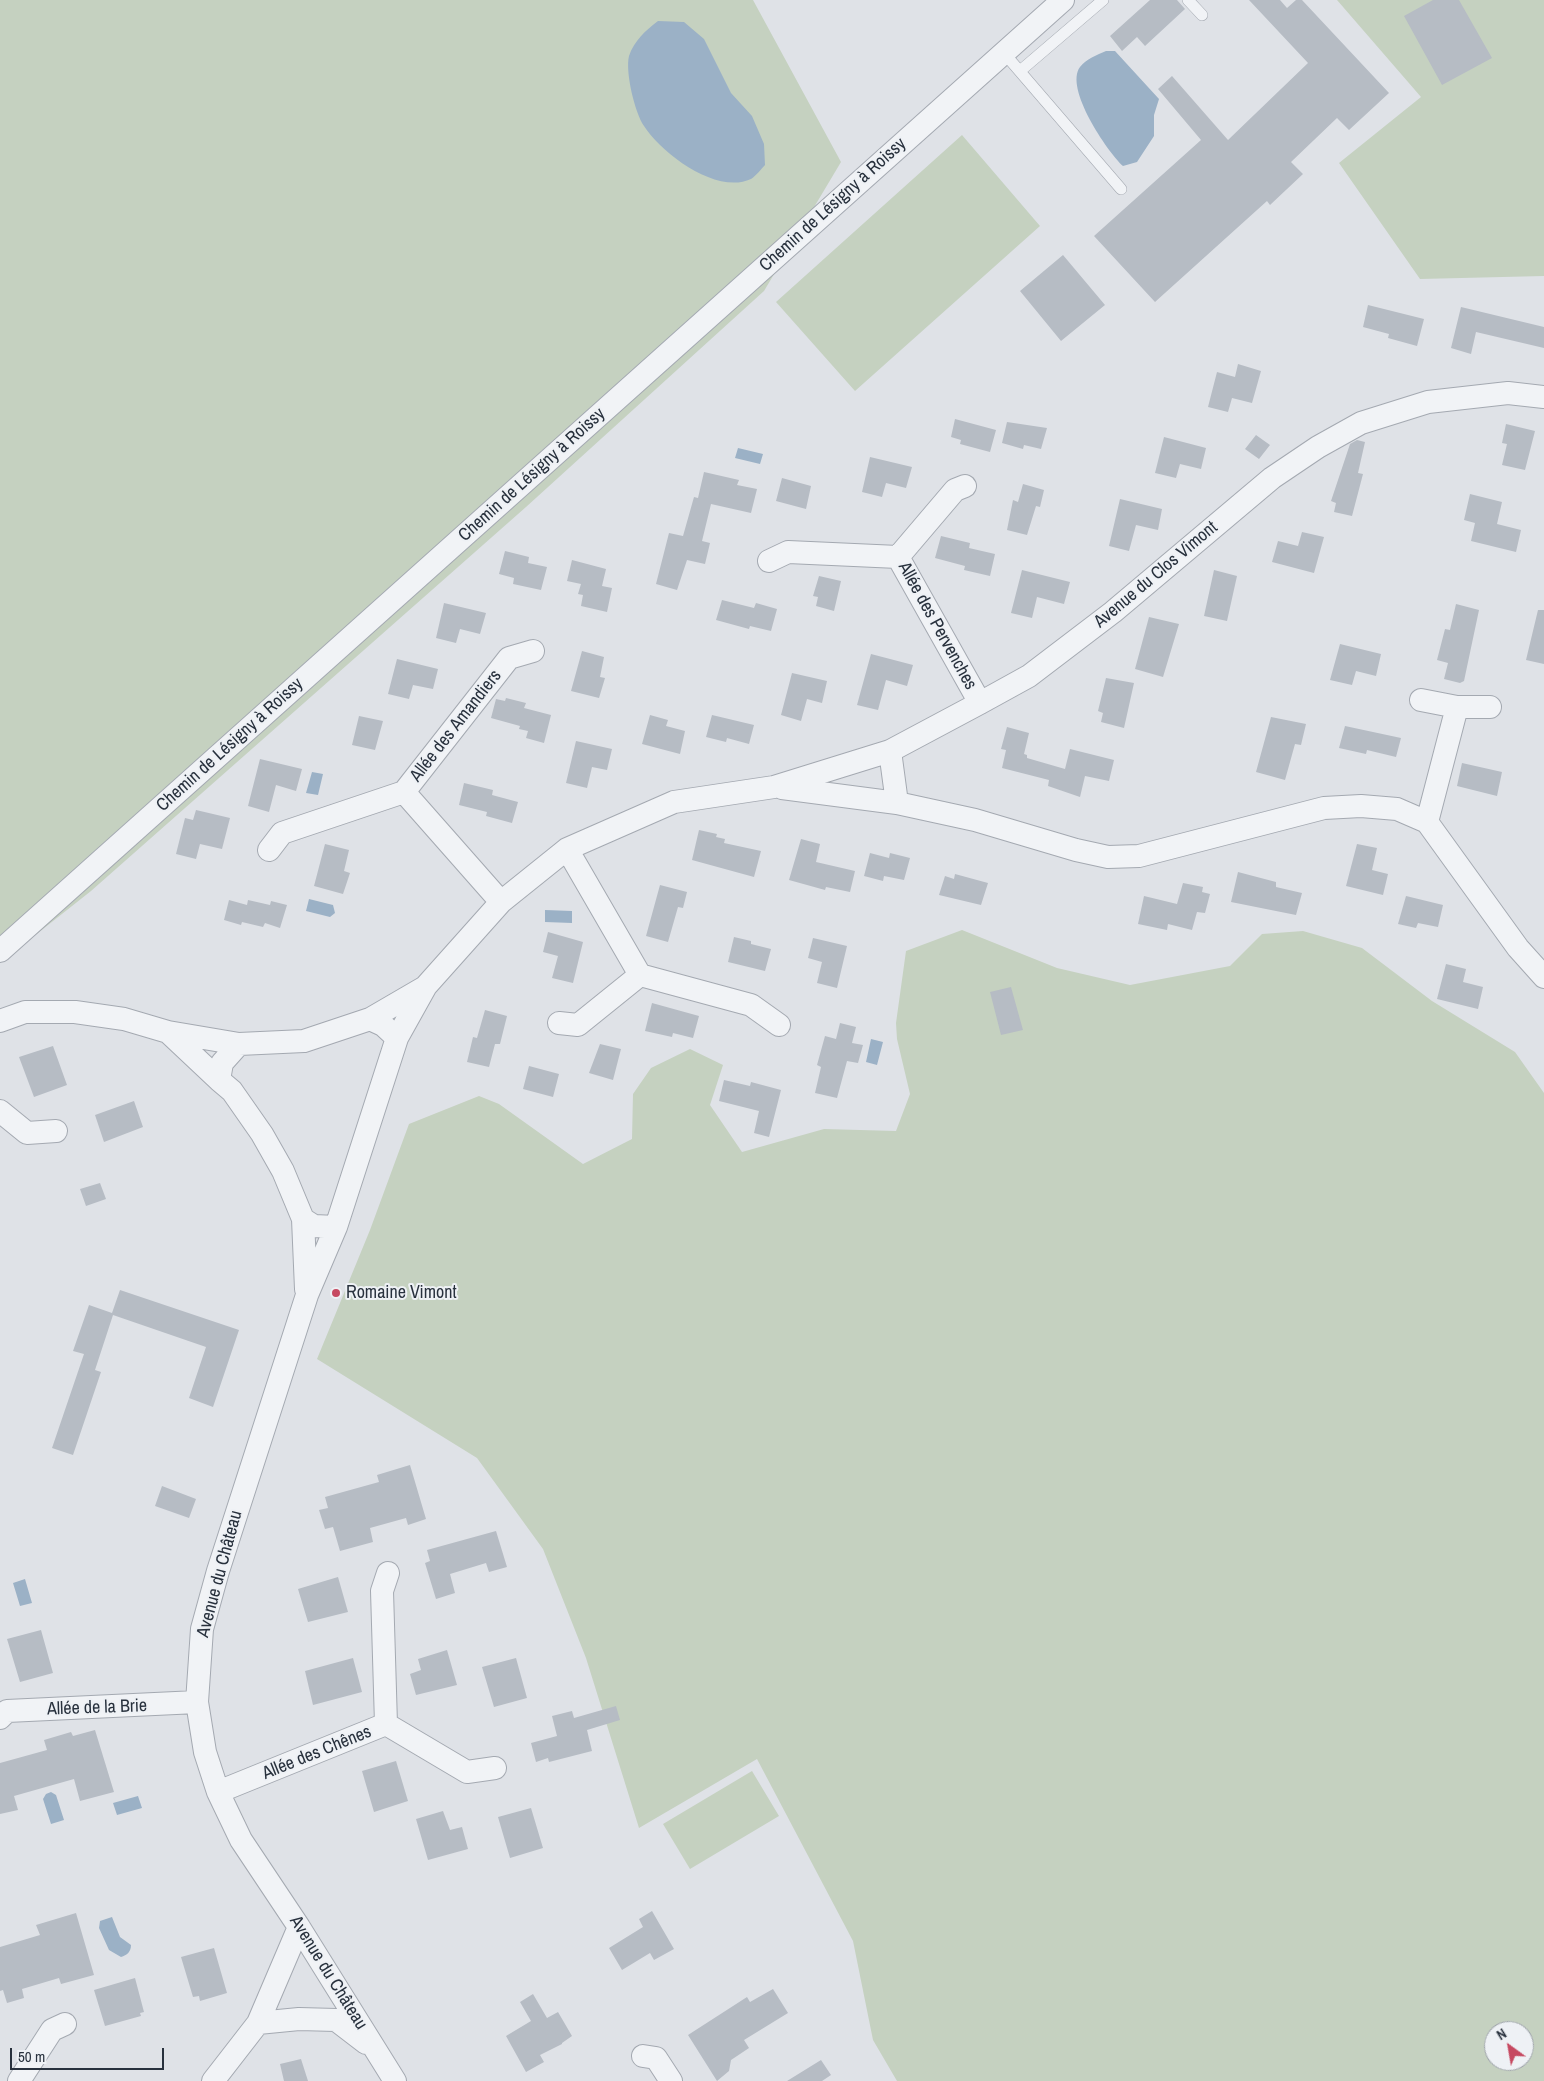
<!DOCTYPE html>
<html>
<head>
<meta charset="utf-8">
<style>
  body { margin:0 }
  #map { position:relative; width:1544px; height:2081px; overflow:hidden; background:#dfe2e7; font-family:"Archivo Narrow",sans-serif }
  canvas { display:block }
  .north { position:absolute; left:1484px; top:2021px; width:50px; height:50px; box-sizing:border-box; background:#eef1f5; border:1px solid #9fa4ab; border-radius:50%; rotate:328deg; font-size:14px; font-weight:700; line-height:20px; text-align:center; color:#28313d }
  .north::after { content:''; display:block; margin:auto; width:18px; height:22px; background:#c64961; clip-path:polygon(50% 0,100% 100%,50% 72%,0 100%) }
  .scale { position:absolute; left:10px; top:2048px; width:154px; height:22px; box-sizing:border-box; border:2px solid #28313d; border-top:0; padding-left:6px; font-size:15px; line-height:18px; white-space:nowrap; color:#28313d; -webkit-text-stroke:4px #eef1f5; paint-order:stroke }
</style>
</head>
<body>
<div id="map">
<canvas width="1544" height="2081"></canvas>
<div class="north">N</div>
<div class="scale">50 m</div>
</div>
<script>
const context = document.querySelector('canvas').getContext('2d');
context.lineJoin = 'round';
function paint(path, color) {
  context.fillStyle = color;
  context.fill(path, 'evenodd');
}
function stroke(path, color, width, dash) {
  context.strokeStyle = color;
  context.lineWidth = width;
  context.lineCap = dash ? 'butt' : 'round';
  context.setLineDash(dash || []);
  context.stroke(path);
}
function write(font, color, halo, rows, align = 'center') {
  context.font = font + ' "Archivo Narrow",sans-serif';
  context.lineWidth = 4;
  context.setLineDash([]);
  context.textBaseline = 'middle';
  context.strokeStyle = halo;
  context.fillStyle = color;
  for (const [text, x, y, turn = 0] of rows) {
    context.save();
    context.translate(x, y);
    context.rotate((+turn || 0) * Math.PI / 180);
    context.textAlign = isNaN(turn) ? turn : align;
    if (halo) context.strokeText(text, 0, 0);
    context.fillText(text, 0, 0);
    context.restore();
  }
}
paint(new Path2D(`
  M0,0H753L841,162L764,291L526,507L91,891L0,963Z
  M1337,0H1544V276L1420,279L1339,163L1421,97Z
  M962,135L1040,226L855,391L776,302Z
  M962,930L1057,968L1130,985L1230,966L1262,934L1303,931L1362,948L1432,1001L1515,1052L1544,1093V2081H897L873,2040L853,1941L757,1759L639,1828L586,1658L543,1549L477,1458L317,1359L370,1230L409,1124L479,1096L499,1104L583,1164L632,1139L633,1094L651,1068L690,1049L723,1065L710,1105L742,1152L824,1129L896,1131L910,1094L897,1039L896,1023L906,951ZM1494,2031H1524V2061H1494Z
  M752,1771L779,1816L690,1869L663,1824Z`), '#c5d1c0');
paint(new Path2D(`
  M658,21L684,22L704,39L731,93L752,116L764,144L765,165C761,169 756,176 751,179C717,195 662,154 644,126C635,113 625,72 629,56C634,41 646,30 658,21Z
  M1106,51H1115L1159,99L1154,115V136L1137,162L1123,166C1107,151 1064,88 1080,67C1086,59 1097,55 1106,51Z
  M738,448L763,454L760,464L735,458Z
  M312,772L323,774L318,795L306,793Z
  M309,899L333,905L335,913L330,917L306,911Z
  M545,910L572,911V923L545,922Z
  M871,1039L883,1042L877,1065L866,1062Z
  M25,1579L32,1603L20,1606L13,1583Z
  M51,1792L56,1795L64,1820L51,1824L43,1799L46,1794Z
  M138,1796L142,1808L117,1815L113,1803Z
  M112,1917L120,1937L131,1945C131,1952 127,1955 121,1957L109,1950L99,1928L100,1921Z`), '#9bb1c6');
paint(new Path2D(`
  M1150,0H1177L1185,9L1145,46L1137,37L1122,51L1110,36Z
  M1249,0H1280L1287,8L1296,0H1302L1389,93L1349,130L1337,118L1291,162L1303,174L1270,205L1267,201L1155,302L1094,236L1201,140L1158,89L1172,76L1228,140L1308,63Z
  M1433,0H1459L1492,58L1442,85L1404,16Z
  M1063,255L1105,305L1061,341L1020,291Z
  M1368,305L1424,319L1417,346L1388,338L1389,334L1363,327Z
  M1461,307L1544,327V348L1476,332L1471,354L1451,348Z
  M1238,364L1261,371L1252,403L1232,398L1228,412L1208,407L1217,372L1235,377Z
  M955,419L996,430L990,452L960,444L961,440L951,437Z
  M1007,422L1047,428L1041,449L1024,445L1023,449L1002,443Z
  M1506,424L1535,431L1525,470L1502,465L1507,444L1502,443Z
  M1256,435L1270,445L1259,459L1245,449Z
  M1164,437L1206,448L1201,469L1180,464L1176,478L1155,473Z
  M1357,440L1365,442L1358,473L1363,474L1352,516L1334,512L1336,503L1331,501L1350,444Z
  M870,457L912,467L906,488L886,483L882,497L862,492Z
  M704,472L739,480L737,485L757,489L751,513L711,504L702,541L710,543L705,564L687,560L677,590L656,584L669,533L683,536L694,497L698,498Z
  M782,478L811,486L806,509L776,501Z
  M1023,484L1044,490L1040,507L1036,506L1027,535L1007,530L1013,500L1018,502Z
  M1470,494L1502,502L1497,524L1521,530L1516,552L1471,541L1475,523L1464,520Z
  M1120,499L1162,509L1158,530L1136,525L1129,551L1109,546Z
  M1302,532L1324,537L1314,573L1272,562L1278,541L1298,546Z
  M941,536L970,543L969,548L995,554L990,576L964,570L965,566L935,558Z
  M505,551L529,557L528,563L547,567L541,590L513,584L514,578L499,574Z
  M572,560L606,569L602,586L612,588L607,612L581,606L583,595L578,594L581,584L567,581Z
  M1022,570L1070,582L1064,604L1037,597L1032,618L1011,613Z
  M1214,570L1237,576L1227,621L1204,616Z
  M819,576L841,581L834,611L816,606L818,597L813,596Z
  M722,600L754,608L756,603L777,609L771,631L750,626L749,629L716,620Z
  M444,603L486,613L480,634L460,629L456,643L436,638Z
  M1456,604L1479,610L1464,681L1460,683L1444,679L1448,663L1437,660L1445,629L1450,630Z
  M1538,610H1544V664L1526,660Z
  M1149,617L1179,624L1163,677L1135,669Z
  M1340,644L1381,654L1376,676L1356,671L1352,685L1330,680Z
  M582,651L604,657L600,677L605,678L599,698L571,691Z
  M871,654L913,665L907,686L886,680L878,710L857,705Z
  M397,659L438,669L433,689L413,685L409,699L388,694Z
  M792,673L827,681L822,703L807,699L801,721L781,715Z
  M1106,678L1134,683L1124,728L1101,722L1103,713L1098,711Z
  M506,698L526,703L524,708L551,715L544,743L526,738L528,731L519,729L520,726L491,718L496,699L505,701Z
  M650,715L668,720L666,726L685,731L680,754L642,744Z
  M712,715L754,725L749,744L727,738L726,742L706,737Z
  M359,716L383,721L375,750L352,745Z
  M1271,717L1306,724L1301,745L1295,744L1285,780L1256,772Z
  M1345,726L1401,738L1396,757L1367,750L1366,754L1339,748Z
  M1007,727L1029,733L1024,754L1027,755V758L1065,769L1070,749L1114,760L1109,781L1085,776L1080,797L1048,786L1049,780L1002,768L1006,750L1001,749Z
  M576,741L612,749L607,770L592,767L587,788L566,783Z
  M260,759L302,769L296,791L276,785L269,812L248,806Z
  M1462,763L1502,772L1497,796L1457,786Z
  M464,783L493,790L492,795L518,802L512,823L486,816L487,812L459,805Z
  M196,810L230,818L222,849L200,844L196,859L176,854L185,818L193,820Z
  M699,830L717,834L716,837L725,839L724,843L761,851L754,877L692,860Z
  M801,839L820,844L816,862L855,871L850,892L826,887L825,890L789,880Z
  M325,844L349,850L344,871L350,873L343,894L314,886Z
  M1357,844L1377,848L1372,870L1388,874L1383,895L1346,886Z
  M870,853L889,858L890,853L910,858L904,880L884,876L883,881L864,876Z
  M1238,872L1276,882V887L1302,893L1296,915L1231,902Z
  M955,874L988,883L981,905L939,895L945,876L954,879Z
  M1183,883L1203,887L1202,892L1210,894L1205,913L1197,912L1192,930L1168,924L1167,930L1138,924L1144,896L1177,904Z
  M660,885L687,892L683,908L678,907L668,942L646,936Z
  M1406,896L1443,905L1438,927L1418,923L1416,928L1398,924Z
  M229,900L247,905L248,900L270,905L271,901L287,905L280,928L265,923L263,927L242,922L241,925L224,920Z
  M548,932L583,942L573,983L552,978L558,956L543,952Z
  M734,937L751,941V944L771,949L765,971L728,962Z
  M813,938L847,946L837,988L817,983L822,962L808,958Z
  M1446,964L1466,969L1463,982L1483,987L1478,1009L1437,999Z
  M1011,987L1023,1030L1001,1035L990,992Z
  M652,1003L699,1016L693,1038L673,1033L672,1037L645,1031Z
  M485,1010L507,1016L500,1044H495L489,1067L467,1062L473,1037L477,1038Z
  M840,1023L856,1027L852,1043L863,1045L858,1063L847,1061L837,1098L815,1093L821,1067L817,1065L825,1036L836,1039Z
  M600,1044L621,1049L613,1080L589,1073Z
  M53,1046L67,1085L34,1097L19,1057Z
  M529,1066L559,1074L553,1097L523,1089Z
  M724,1080L750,1086L751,1082L781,1090L769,1137L754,1133L759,1111L719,1101Z
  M134,1101L143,1127L104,1142L95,1115Z
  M100,1183L106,1199L86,1206L80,1189Z
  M120,1290L239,1330L213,1407L189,1398L206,1347L113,1315L95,1370L101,1372L73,1455L52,1448L84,1354L73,1351L89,1305L112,1313Z
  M410,1465L426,1519L408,1525L406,1518L370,1528L373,1542L340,1551L333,1527L325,1529L319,1510L328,1508L325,1497L379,1482L377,1475Z
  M162,1486L196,1499L189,1518L155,1506Z
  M496,1531L507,1567L489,1572L486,1563L450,1574L455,1593L436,1599L425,1563L430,1561L427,1550Z
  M338,1577L348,1612L308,1622L298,1589Z
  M41,1630L53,1673L20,1682L7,1639Z
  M447,1650L457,1685L416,1695L410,1674L421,1670L418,1659Z
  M353,1658L362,1692L313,1705L305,1671Z
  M516,1658L527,1698L494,1707L482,1667Z
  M616,1706L620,1720L587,1730L592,1751L549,1762L548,1758L536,1762L531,1743L557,1736L552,1716L572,1711L574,1718Z
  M95,1730L114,1792L80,1801L74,1779L14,1796L18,1810L0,1814V1763L47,1750L44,1740L71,1732L73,1736Z
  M396,1761L408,1801L374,1812L362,1771Z
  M531,1808L543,1848L510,1858L498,1817Z
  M443,1811L450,1830L462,1827L468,1849L428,1860L416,1819Z
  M652,1911L674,1949L654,1960L650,1953L622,1970L609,1948L643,1927L639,1919Z
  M76,1913L94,1975L61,1984L59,1978L22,1989L24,1998L7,2003L3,1990L0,1991V1947L40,1935L36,1925Z
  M214,1948L227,1993L200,2001L199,1996L193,1997L181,1957Z
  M135,1978L144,2012L140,2013L141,2016L105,2026L94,1990Z
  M773,1989L788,2013L744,2040L749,2048L731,2060L729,2071L717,2081L688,2035L747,1997L750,2002Z
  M533,1994L547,2018L558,2012L572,2036L562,2043V2044L540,2055L544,2062L526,2072L506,2036L531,2021L520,2002Z
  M301,2059L308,2081H284L280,2064Z
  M821,2060L831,2075L822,2081H787Z`), '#b6bcc4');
const lane = new Path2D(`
  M1188,0L1202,15
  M1004,53L1121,189
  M1020,71L1103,0`);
const street = new Path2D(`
  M965,486L955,490L898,557L980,703
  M769,561L788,552L898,557
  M1421,700L1457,707H1490
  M890,751L897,803
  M782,788L897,803L975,820L1076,850L1108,857L1139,856L1324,808L1361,806L1397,809L1427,822L1518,948L1544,977
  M1427,822L1457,707
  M567,849L640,975L751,1005L779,1025
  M269,850L282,833L404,792
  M501,902L404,792L509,658L533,651
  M0,951L1063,0
  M370,1019L425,987
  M0,1021L25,1012H75L124,1019L168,1032L239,1044
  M559,1023L578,1025L640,975
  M168,1032L219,1080
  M397,1038L426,986L501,902L567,849L674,802L774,787L890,751L980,703L1029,676L1113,612L1272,478L1318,447L1361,423L1428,402L1508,393L1544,397
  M0,1111L27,1133L56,1131
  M303,1219L314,1226L336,1227L397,1038L383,1025L370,1019L304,1041L239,1044L222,1063L219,1080L232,1091L262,1134L283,1171L303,1219L306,1289
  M336,1227L307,1295L218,1571L202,1629L197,1702L205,1752L218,1792L241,1840L299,1927L395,2081
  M0,1718L7,1711L197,1702
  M386,1724L382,1591L388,1573
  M218,1792L386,1724L467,1772L495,1768
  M258,2023L299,2019L336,2020L366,2043
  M643,2056L656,2058L671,2081
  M19,2081L52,2030L65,2024
  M213,2081L258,2023L299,1927`);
stroke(lane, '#a4a9b1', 12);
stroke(street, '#a4a9b1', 24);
stroke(lane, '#f1f3f6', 11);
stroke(street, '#f1f3f6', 22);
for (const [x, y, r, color] of [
  [336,1293,5,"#c64961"]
]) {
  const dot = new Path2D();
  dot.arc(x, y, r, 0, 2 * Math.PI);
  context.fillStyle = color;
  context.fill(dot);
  stroke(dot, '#eef1f5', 2);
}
write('18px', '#28313d', '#eef1f5', [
  ["Chemin de Lésigny à Roissy",833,205,-42],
  ["Chemin de Lésigny à Roissy",532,475,-42],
  ["Avenue du Clos Vimont",1156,575,-40],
  ["Allée des Pervenches",937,626,61],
  ["Allée des Amandiers",456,726,-52],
  ["Chemin de Lésigny à Roissy",230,745,-42],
  ["Avenue du Château",220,1574,-75],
  ["Allée de la Brie",97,1708,-2],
  ["Allée des Chênes",317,1753,-22],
  ["Avenue du Château",328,1973,58]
]);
write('18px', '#28313d', '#eef1f5', [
  ["Romaine Vimont",346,1293]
], 'left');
</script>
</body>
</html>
